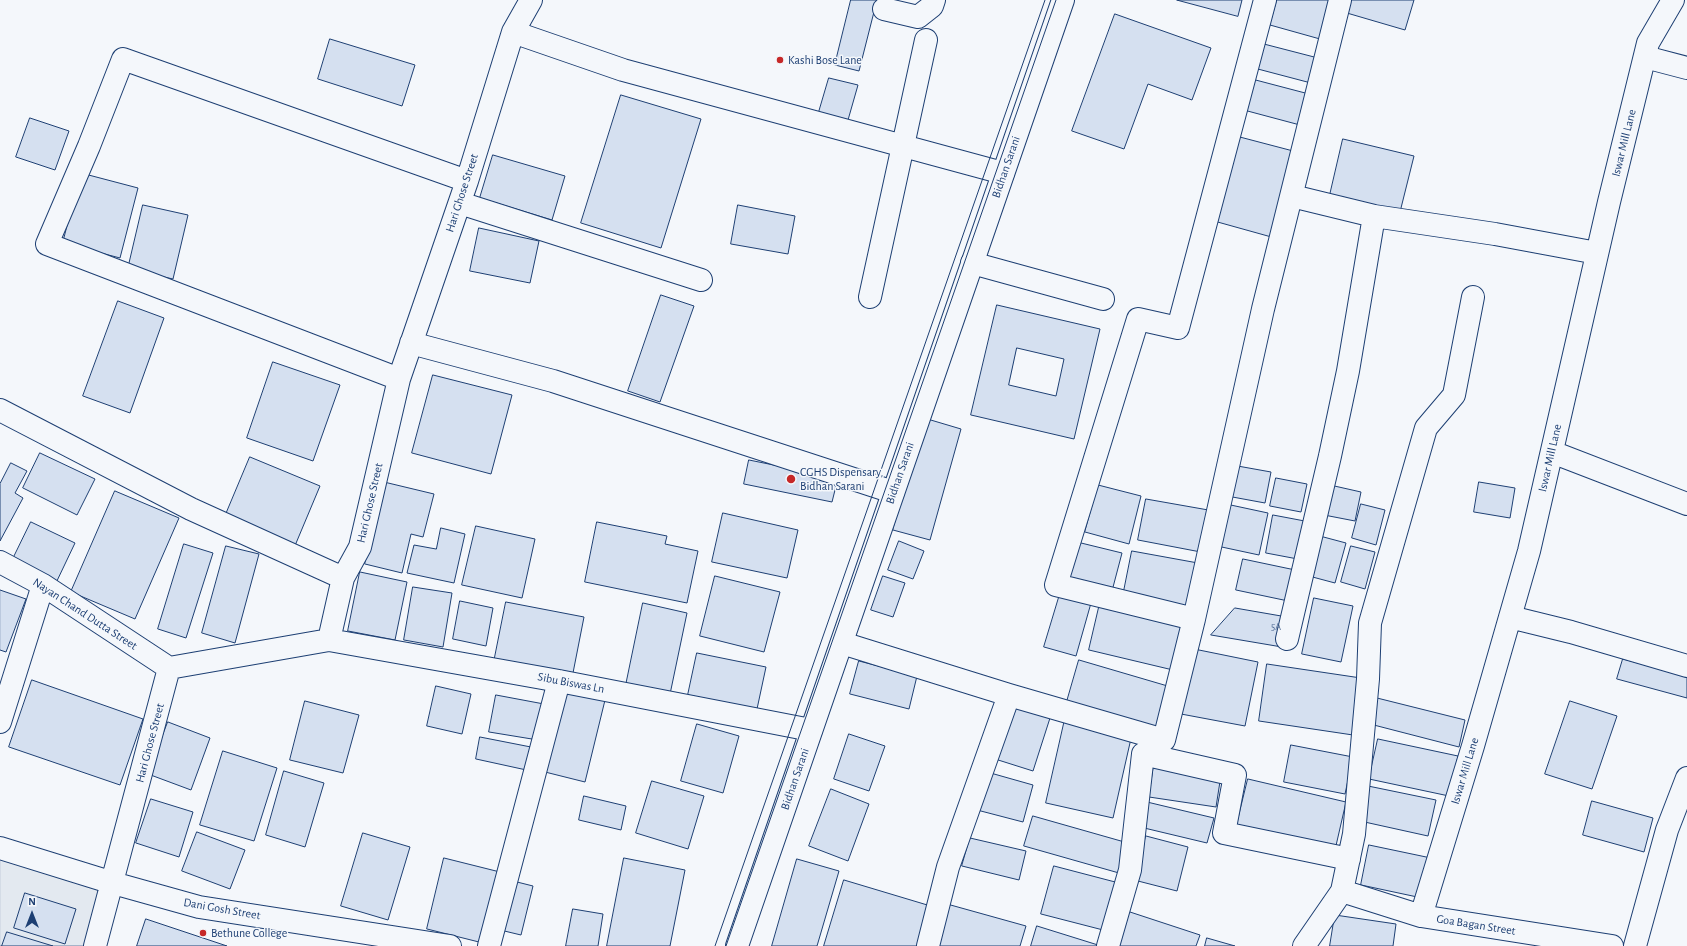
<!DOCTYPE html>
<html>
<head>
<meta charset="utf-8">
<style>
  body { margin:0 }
  #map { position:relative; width:1687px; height:946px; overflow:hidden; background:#f4f7fb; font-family:"Alegreya Sans",sans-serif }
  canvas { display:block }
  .north { position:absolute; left:12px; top:894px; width:40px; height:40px; -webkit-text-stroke:3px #f4f7fb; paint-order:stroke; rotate:0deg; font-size:11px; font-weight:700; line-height:16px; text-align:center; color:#1d3f73 }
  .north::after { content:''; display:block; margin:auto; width:14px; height:18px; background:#1d3f73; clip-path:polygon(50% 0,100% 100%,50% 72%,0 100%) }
</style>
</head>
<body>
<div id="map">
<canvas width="1687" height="946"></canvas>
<div class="north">N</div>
</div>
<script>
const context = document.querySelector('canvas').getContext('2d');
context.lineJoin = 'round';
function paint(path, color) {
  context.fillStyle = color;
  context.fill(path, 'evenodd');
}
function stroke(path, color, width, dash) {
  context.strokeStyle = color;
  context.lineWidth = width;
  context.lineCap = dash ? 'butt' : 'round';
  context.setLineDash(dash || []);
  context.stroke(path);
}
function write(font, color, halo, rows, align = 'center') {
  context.font = font + ' "Alegreya Sans",sans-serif';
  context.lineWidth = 3;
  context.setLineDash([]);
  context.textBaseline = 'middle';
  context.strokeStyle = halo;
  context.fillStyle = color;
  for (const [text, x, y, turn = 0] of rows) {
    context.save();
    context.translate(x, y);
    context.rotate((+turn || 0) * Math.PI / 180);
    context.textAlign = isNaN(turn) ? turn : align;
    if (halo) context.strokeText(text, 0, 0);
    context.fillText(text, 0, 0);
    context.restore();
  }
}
const green = new Path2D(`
  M0,857L109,889L89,946H0Z`);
paint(green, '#e3e9f0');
stroke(green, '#687fa3', 1);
const building = new Path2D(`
  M851,0H877L859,71L835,65Z
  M1177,0H1242L1238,16Z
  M1277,0H1332L1320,39L1270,25Z
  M1343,0H1414L1405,30L1340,11Z
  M1115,14L1211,48L1192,100L1148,84L1124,149L1072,131Z
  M330,39L415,65L402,106L318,79Z
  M1260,43L1318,58L1311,83L1254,68Z
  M829,78L858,85L848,120L819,112Z
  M1248,78L1309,94L1300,125L1240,109Z
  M621,95L701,119L661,248L581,223Z
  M30,118L69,131L55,170L16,157Z
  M1236,136L1297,152L1275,238L1214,221Z
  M1343,139L1414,156L1400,212L1330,195Z
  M493,155L565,176L552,220L480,198Z
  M81,173L138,188L120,258L63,243Z
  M143,205L188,215L173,279L128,269Z
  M738,205L795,216L788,254L731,244Z
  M479,228L539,241L530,283L470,271Z
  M661,295L694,306L660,402L628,391Z
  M118,301L164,318L130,413L83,396Z
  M997,305L1100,329L1074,439L971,415ZM1017,348L1064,359L1056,396L1009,385Z
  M273,362L340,385L313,461L247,438Z
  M433,375L512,395L491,474L412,453Z
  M924,418L961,429L930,540L893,530Z
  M40,453L95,479L77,515L23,488Z
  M250,457L320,486L294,548L224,519Z
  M749,460L838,478L832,502L744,484Z
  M11,463L27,471L15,493L23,498L0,541V484Z
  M1232,465L1271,472L1265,503L1227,496Z
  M1276,478L1307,484L1301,512L1270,506Z
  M384,482L434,494L423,537L411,534L402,573L365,564Z
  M1479,482L1515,488L1510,518L1474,512Z
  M1098,485L1141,496L1129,544L1085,532Z
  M1330,485L1361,492L1355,521L1324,515Z
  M115,491L179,518L135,619L71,592Z
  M1146,499L1214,511L1206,553L1138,540Z
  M1226,504L1268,513L1259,555L1217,546Z
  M1361,504L1385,510L1376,545L1352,538Z
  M723,513L798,530L787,578L712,562Z
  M1273,515L1310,522L1303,560L1266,553Z
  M31,522L75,543L55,585L11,563Z
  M597,522L667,536L665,544L698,551L687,603L585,582Z
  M476,526L535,539L522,598L462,585Z
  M441,528L465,534L454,583L407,573L414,545L436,549Z
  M1316,535L1346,543L1335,583L1305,575Z
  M899,541L924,551L913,579L888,570Z
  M1077,542L1122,553L1112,591L1067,580Z
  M184,544L213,553L186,638L158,629Z
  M226,546L259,554L235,643L202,633Z
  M1351,546L1375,552L1365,589L1341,582Z
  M1132,551L1198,563L1190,608L1123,596Z
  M1243,559L1300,571L1293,602L1236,590Z
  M360,572L407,582L395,640L348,631Z
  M715,576L780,592L764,652L700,636Z
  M883,576L905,583L893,617L871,610Z
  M413,587L452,593L443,647L404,640Z
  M0,590L26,599L6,652L0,650Z
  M1060,594L1091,603L1076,656L1044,647Z
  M1314,598L1353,606L1341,662L1302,654Z
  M460,601L493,608L486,646L453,639Z
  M506,602L584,617L572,678L494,662Z
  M643,603L687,613L669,699L625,690Z
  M1100,603L1184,624L1173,670L1089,650Z
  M1235,608L1287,617L1282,647L1211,635Z
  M1194,649L1258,662L1245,726L1181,714Z
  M697,653L766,667L757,709L688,695Z
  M1623,659L1687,676V698L1617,679Z
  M1079,660L1171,687L1158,732L1066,705Z
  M859,661L917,676L909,709L850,694Z
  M1267,664L1361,678L1353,735L1259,721Z
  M32,680L143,719L120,785L9,747Z
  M436,686L471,694L462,734L427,726Z
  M561,686L606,696L585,782L541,771Z
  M496,695L544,704L538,740L489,732Z
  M1373,697L1465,720L1459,747L1366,723Z
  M305,701L359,715L343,773L290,760Z
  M1570,701L1617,716L1592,789L1545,774Z
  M1012,706L1050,718L1033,771L995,759Z
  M1065,719L1132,734L1113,818L1046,803Z
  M168,722L210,738L191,790L148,774Z
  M697,724L739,736L723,793L681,781Z
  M849,734L885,746L869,791L834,779Z
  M480,737L536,748L531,771L476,759Z
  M1378,739L1458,756L1449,796L1369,779Z
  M1291,745L1353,757L1345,794L1284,782Z
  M223,751L277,768L254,841L200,825Z
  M1154,764L1221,775L1216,807L1149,797Z
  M284,771L324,783L305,847L266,835Z
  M987,772L1033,785L1023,822L977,810Z
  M1248,779L1346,802L1335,850L1236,828Z
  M652,781L704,796L688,849L636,833Z
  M1368,786L1436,800L1428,836L1360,821Z
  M831,789L869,804L848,861L809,846Z
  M584,796L626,806L621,830L579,820Z
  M151,799L193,812L179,857L136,843Z
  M1592,801L1653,818L1644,852L1583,835Z
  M1147,802L1214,818L1207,843L1140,827Z
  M1033,816L1128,843L1119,873L1024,846Z
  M197,832L245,850L230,889L182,871Z
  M363,833L410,847L388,920L341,906Z
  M1146,836L1188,847L1177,891L1134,880Z
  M970,838L1026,851L1019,880L962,866Z
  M1369,845L1431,858L1422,898L1361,885Z
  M444,858L504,873L487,944L427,929Z
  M624,858L685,870L670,946H607Z
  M797,859L839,871L817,946H772Z
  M1054,866L1119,883L1107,931L1041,914Z
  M509,880L533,886L521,935L496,929Z
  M844,880L934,907L923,946H824Z
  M25,893L76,909L65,944L14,928Z
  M947,904L1026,926L1020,946H934Z
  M573,909L603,914L598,946H566Z
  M1127,911L1200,935L1196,946H1115Z
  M1335,915L1396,924L1393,946H1330Z
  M146,919L227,946H137Z
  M1037,926L1098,945V946H1031Z
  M7,932L53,946H2Z
  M1207,938L1235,946H1205Z`);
paint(building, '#d5e0f0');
stroke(building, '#1d3f73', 1);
const minor = new Path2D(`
  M884,9L918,17L932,6L934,0
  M513,32L623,70L1003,173
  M1645,57L1687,68
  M1292,196L1374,216L1495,234L1597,253
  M460,203L701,280
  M972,263L1103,299
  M870,297L926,40
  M411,343L553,381L893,492
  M399,379L47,244L89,146L123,59L467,181
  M0,410L191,509L343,578
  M1552,452L1687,504
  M0,562L43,585L169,668
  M1510,617L1571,632L1687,666
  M1194,619L1056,585L1138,319L1178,328L1265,0
  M1287,639L1330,456L1348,371L1374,216
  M329,640L559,681L811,730
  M842,643L1009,695L1164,740
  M0,722L43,585
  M1143,754L1235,775L1224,833L1349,859
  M0,848L113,883L199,907L450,946
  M1342,891L1421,916L1612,946
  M1421,916L1473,746L1529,551L1609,202L1648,43L1673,0
  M95,946L169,668L329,640L343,578L360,547L399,379L467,181L513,32L531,0
  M489,946L559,681
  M928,946L948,867L1009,695
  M1108,946L1130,870L1143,754L1164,740L1194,619L1263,309L1340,0
  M1304,946L1342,891L1354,834L1368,679L1370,623L1426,428L1454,395L1473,297
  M1635,946L1667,830L1687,778`);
const major = new Path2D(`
  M737,946L1063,0`);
stroke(minor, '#1d3f73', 24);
stroke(major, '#1d3f73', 24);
stroke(minor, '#f4f7fb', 22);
stroke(major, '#f4f7fb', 22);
stroke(new Path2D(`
  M715,946L1045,0
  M726,946L1056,0`), '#1d3f73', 1);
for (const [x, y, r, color] of [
  [780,60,4,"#c62828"],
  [791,479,5,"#c62828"],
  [203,933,4,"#c62828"]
]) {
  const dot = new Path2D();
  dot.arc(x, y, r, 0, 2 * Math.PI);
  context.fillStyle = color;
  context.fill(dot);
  stroke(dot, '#f4f7fb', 1.5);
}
write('10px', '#4b6792', null, [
  ["5A",1276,627]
]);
write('12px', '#1d3f73', '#f4f7fb', [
  ["Kashi Bose Lane",788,60],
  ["CGHS Dispensary,",800,472],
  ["Bidhan Sarani",800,486],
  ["Bethune College",211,933]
], 'left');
write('12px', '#1d3f73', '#f4f7fb', [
  ["Iswar Mill Lane",1624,143,-76],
  ["Bidhan Sarani",1006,167,-71],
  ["Hari Ghose Street",462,193,-72],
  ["Iswar Mill Lane",1550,458,-77],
  ["Bidhan Sarani",900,473,-71],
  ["Hari Ghose Street",370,503,-77],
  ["Nayan Chand Dutta Street",85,614,33],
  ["Sibu Biswas Ln",571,683,11],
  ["Hari Ghose Street",150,743,-75],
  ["Iswar Mill Lane",1465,771,-73],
  ["Bidhan Sarani",795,779,-71],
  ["Dani Gosh Street",222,909,10],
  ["Goa Bagan Street",1476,925,9]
]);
</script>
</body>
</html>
